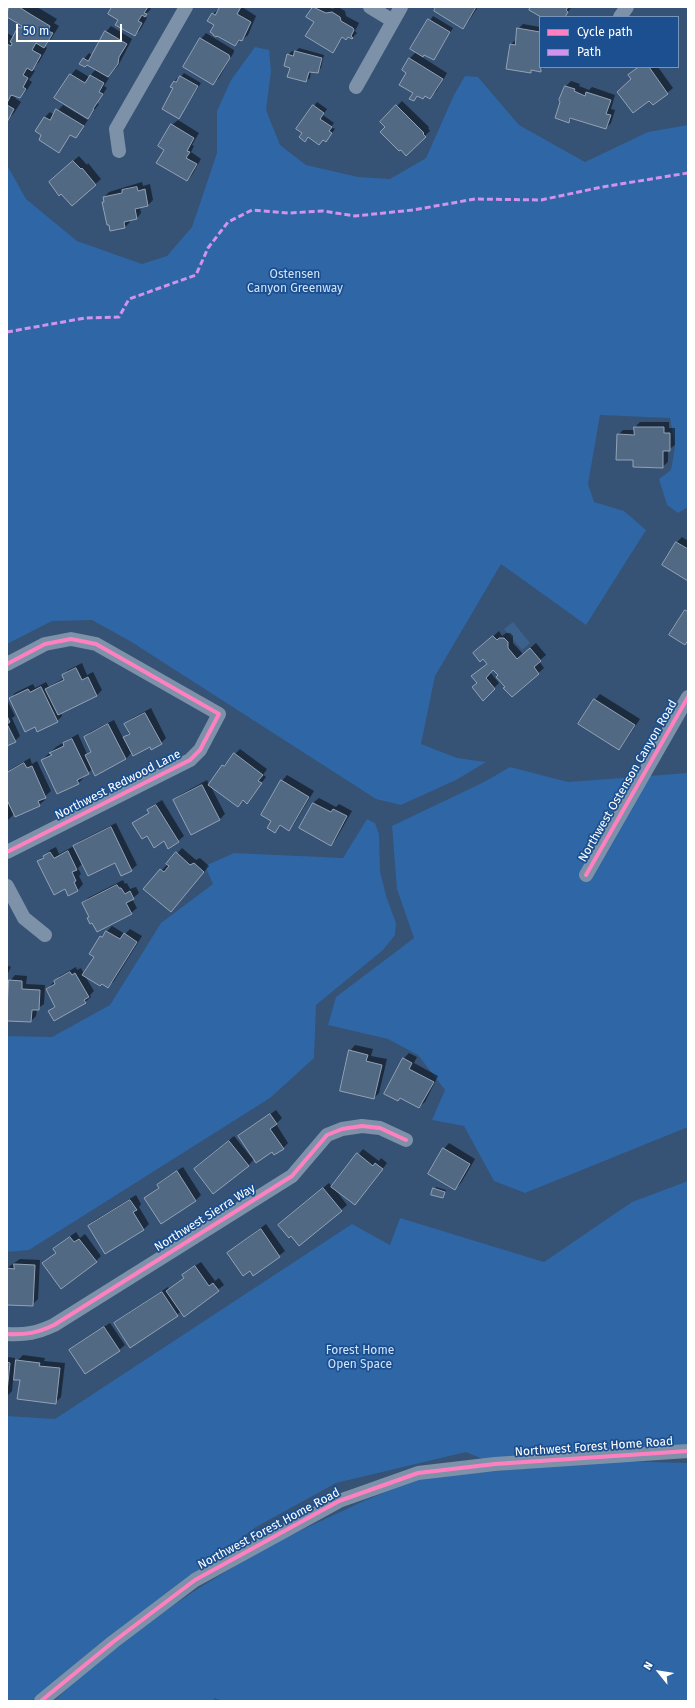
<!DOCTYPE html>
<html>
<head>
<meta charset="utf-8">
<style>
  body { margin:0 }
  #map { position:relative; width:695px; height:1708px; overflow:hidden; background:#365274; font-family:"Fira Sans",sans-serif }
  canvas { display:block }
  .frame { position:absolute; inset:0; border:8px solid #fff; pointer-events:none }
  .legend { position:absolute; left:539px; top:16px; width:140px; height:52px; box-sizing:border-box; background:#1b4f8f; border:1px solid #7695bc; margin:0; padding:5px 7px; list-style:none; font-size:12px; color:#fff }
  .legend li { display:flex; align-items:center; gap:8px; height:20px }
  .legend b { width:20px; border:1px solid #7695bc }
  .north { position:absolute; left:639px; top:1652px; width:40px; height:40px; -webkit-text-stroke:3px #1b4f8f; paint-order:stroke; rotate:300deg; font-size:11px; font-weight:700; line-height:16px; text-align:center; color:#fff }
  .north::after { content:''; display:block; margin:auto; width:14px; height:18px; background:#fff; clip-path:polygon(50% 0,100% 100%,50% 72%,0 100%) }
  .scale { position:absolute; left:16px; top:24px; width:106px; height:18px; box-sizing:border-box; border:2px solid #fff; border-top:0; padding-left:5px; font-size:12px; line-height:14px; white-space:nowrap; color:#fff; -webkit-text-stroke:3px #1b4f8f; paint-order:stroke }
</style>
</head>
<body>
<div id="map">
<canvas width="695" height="1708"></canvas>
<div class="frame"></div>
<ul class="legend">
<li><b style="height:5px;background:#ff80c0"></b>Cycle path</li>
<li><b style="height:5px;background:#d193ec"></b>Path</li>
</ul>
<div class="north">N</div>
<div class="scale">50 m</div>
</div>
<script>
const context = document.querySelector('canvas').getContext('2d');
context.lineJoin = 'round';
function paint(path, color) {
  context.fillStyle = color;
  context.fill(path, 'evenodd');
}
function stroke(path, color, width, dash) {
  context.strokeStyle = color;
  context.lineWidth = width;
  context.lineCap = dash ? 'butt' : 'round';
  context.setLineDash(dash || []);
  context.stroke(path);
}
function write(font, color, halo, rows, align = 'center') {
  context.font = font + ' "Fira Sans",sans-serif';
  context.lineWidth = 3.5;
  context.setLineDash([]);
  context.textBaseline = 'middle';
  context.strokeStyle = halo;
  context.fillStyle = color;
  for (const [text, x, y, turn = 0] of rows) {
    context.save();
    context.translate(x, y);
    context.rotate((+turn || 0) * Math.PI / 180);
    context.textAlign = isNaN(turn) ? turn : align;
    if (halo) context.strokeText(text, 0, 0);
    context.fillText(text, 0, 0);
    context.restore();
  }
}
paint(new Path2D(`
  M255,47L269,50L271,71L266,110L280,145L306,165L358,177L390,179L426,158L454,95L465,76L478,77L519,125L585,162L648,132L688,125V507L678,513L667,505L659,479L671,470L675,447L670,418L600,415L588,484L594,502L624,511L646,530L586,625L501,564L435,676L421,744L457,758L486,762L456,780L401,805L376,799L130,641L92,620L52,621L7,644V165L26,199L77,241L142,264L167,256L192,227L217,153V111L231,80Z
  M510,767L568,782L688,773V1127L525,1193L494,1181L464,1126L432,1120L445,1090L418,1055L388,1039L328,1025L336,997L414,938L397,889L392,826L484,782Z
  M367,819L375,823L379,834L380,871L386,896L396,923L395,935L383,950L316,1005L314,1058L270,1098L29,1250L7,1252V1036L52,1037L110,1005L161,923L213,884L205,866L234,853L343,858Z
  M688,1181V1445L485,1460L466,1452L336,1483L256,1527L31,1701H7V1416L55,1419L352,1224L390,1245L400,1218L544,1262L632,1202Z
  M610,1461L688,1463V1701H221L215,1698L213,1701H54L96,1662L144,1625L199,1588L245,1560L293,1534L366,1500L419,1478Z`), '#2f66a5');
paint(new Path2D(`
  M513,622L530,643L522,650L504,629Z`), '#3b618d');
paint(new Path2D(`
  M10,7H37L57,19L54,23L59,26L51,39L45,46L47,48L39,62L32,69L35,71L29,80L32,82L27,90L20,97L17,96L15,98L21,102L14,113L7,120V33L14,37L22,25L7,16V12Z
  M113,7H149L151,9L144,16L147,18L140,30L135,35L119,20Z
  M221,7H242L256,16L248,35L235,45L216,25L213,14Z
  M314,7H329L332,9L338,7L345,11L346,16L359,23L355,31L357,33L352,38L349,37L346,39L343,37L333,52L315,22L307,17Z
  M437,7H478L468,22L463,28Z
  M532,7H569L571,8L564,17H543Z
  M433,16L453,28L434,59L425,54L422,57L447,73L436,92L430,97L426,95H418L414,100V93L407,72L403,70L410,58L416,52L412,49Z
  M523,24L540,27V67H544L540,71L533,70L530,72L511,44L517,39L518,29Z
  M111,26L132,39L118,66L107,77L109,78L104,86L107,88L97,103L99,104L93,112L88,118L71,75L76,69L89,77L96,69L84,59L89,53L92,55L106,32Z
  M206,33L234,50V52L219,78L213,84L201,39Z
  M299,48L324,55L321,68L317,72L311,71L310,78L306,81L291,67L288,55L292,51L295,52Z
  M639,67H658L673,88L667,93L632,79L630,75Z
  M184,73L201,83L179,118L174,88V81L178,78L179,79Z
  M571,81L580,84L579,86L589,90L592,87L615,95L611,109L615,110L611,123L606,128L573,117L569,122L566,86Z
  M402,101L429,127L428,128L430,131L406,154L381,122Z
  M317,102L327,109L323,115L334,123L331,127L335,129L329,137H309L305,140L303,132L298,128Z
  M63,105L88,120L76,137L71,134L59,151L43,135L37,131L45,117L50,112L54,115Z
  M178,120L199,133L192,145L194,146L191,152L201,159L192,175L187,180L166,149L172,125Z
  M79,156L87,165L88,163L101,179L72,205L56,177Z
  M142,182L143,186L150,184L153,200L148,205L140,207L141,213L136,219L130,220V222L125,227L103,202L105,201L104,197L109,192Z
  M640,422H669V428H675V445L668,450V462L662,467L634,459L618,435L623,430H635V427Z
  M682,537L688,541V580L663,565L677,542Z
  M499,631L502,636L506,633H510L513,636V643L523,654L536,643L546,655L539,661L544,668L512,696L493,669L490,672L499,683L483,699L478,683L472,676L488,663L480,648Z
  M82,663L87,675L93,672L102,690L97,695L61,713L62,716L57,721L10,698L15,693L33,684L35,688L46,682L49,687L64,678L63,675L68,670Z
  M600,694L640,719L624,743L619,749L595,700Z
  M7,700L15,716L12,718L20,736L15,741L7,745Z
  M151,708L166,738L161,743L132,752L126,759L93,769L83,776L84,777L79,783L57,793L42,760L56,747L78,734L87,754L92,750L85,737L90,732L114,720L123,738L130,732L126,724L131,719Z
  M240,749L267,769L263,775L266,777L247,802L244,800L238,806L210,785L225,814L219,820L174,800L180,795L207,780L209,785L223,766Z
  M30,758L32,764L37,761L51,791L44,797L45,800L39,805L14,814L7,821V773L13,768Z
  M287,775L314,791L294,824L289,830L281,825L275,832L273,821L282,781Z
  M319,798L336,807L339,804L352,811L336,839L331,845L300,828L313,803Z
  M162,800L184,836L178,841L164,840L147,835L133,824L149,812L154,805Z
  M116,823L137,865L131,870L115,861L83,863L78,868L81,874L79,876L83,884L78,890L69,894L66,888L38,862L50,850L56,847L59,854L74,846L80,841Z
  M182,848L196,860L200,858L209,866L176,905L145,889Z
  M123,880L125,884L127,883L130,889L136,887L139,893L132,899L137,908L131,913L92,922L88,918L90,916L83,903L88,898Z
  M112,926L125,934L130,929L142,936L114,981L108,987L85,976L94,991L90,995L91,997L85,1002L54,1020L49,1011L56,1005L47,989L60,976L76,967L77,970L81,968L84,974L95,957L101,937Z
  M7,965L11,967L7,975Z
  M15,975L27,976L26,984L45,985L44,1004L37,1009L36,1016L31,1021L7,1020V998H9L10,981Z
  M355,1045L373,1049L371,1056L387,1059L379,1093L374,1098L350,1051Z
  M409,1053L417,1057L414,1063L438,1076L425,1102L419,1107L401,1097L385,1093L404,1058Z
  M276,1110L282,1118L276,1124L288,1143L283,1148L272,1151L254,1159L248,1166L201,1164L234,1136L251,1157L252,1156L239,1137Z
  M449,1143L475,1159L461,1183L455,1189L444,1149Z
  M363,1149L379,1161L381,1158L387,1163L360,1199L335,1189L347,1205L299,1245L291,1235L279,1225L329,1183L332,1187Z
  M183,1167L201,1195L196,1200L161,1223L145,1199L159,1187L158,1185L163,1180Z
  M436,1187L446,1190L443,1197L434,1189Z
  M136,1195L141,1204L139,1207L149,1224L144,1229L105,1253L89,1226L94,1221Z
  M266,1224L285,1251L254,1275L250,1269L228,1253Z
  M76,1232L80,1238L85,1234L101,1256L96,1261L43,1263L57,1252L60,1244Z
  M20,1259L40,1260L38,1299L32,1305L7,1304V1268Z
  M201,1262L215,1281L219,1278L224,1285L184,1315L182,1311L131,1346L115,1324L121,1318L168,1287L169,1290L185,1277L189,1270Z
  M110,1323L125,1345L119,1350H71L76,1345Z
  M23,1355L45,1358L44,1361L65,1363L61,1397L55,1403L21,1379L17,1361Z
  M7,1357L15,1358L12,1391L7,1396Z`), '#0007');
const building = new Path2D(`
  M9,7H19L30,14L50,26L48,31L53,33L44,48L36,43L32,50L41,55L32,71L27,68L23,75L28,78L23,87L26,89L20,98L11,95L7,103V44L11,46L12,43L10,42L18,27L21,28L22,26L7,17Z
  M112,7H148L144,13L147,14L145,17L142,15L138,21L142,23L135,36L115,25L118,20L108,14Z
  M220,7H241L237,14L251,22L242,41L239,40L235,46L217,36L216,37L213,35V34L210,32L214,25L207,21L212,13L215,15Z
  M313,7L326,13L332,12L340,17L341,21L353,28L354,30L351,36L353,38L352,39L348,37L346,40L342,37L333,53L305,36L314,22L306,17Z
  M436,7H476L463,29L434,11Z
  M531,7H568L566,10L568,12L565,17H541L529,10Z
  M428,19L450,32L434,60L424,55L423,57L410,49Z
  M517,28L540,32L541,72L531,70V73L506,69L510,44L515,45Z
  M105,31L127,44L119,57L118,64L108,77L87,65L85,67L79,64L83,58L88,61Z
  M200,38L229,55L230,58L213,85L183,67Z
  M295,51L322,58L318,73L309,72L306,82L287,77L290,68L284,66L287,54L293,56Z
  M409,58L443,79L430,99L425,96L423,99L417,96L414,101L409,99L413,93L399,85L406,73L402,70Z
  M639,67H649L668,94L653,105L649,101L633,113L617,92L631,79L628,75Z
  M70,74L85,83L90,75L104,83L99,92L103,94L93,109H94L88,119L54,98Z
  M180,76L198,86L179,119L162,109L173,88L170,87L174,81L176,82Z
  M565,86L575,89L574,91L585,96L586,92L611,100L606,114L611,115L606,129L570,118L569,123L555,118L560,102L559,100Z
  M7,105L14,109L7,122Z
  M313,105L324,113L320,119L332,127L329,131L332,133L326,142L323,140L319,145L308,137L305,142L299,137L302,133L296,129Z
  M396,105L424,133L423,134L426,137L406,156L401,150L399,151L380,132L385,127L380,122Z
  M56,109L84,126L76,138L70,135L59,153L39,140L41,135L35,131L44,117L50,120Z
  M171,124L194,138L187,151L190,152L186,158L197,164L187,181L156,163L164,150L158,146Z
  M73,161L81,169L82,168L96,185L72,206L61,194L59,196L49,182Z
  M137,187L138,191L145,189L148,206L135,209L137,219L124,222L125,228L110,231L109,225H107L102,202H104L103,197L122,193V190Z
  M634,427H664V433H670V451H663V468L633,467V460H616L617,434L634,435Z
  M676,542L688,549V581L662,565Z
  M685,610L687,611L688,610V640L685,645L669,635Z
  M493,636L497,640L499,638H504L508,642V648L517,659L530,648L541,661L534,667L539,674L512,697L503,688L505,687L496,677L498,675L493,670L486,678L495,689L483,701L472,687L477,683L471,676L487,664L483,659L480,662L473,653Z
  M76,668L82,680L88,677L97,696L58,715L45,689L64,680L62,675Z
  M41,687L58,722L37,732L35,727L25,732L9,698L28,689L30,692Z
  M594,699L635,725L619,750L578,724Z
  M145,713L162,744L151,750L150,747L133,756L123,737L130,734L124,724Z
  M7,716L10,722L7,724L16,742L7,746Z
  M108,724L126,759L95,776L85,755L91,752L84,737Z
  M72,739L89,774L77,780L79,784L57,794L41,760L52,755L49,753L64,746L63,743Z
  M234,753L263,775L258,781L262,783L247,804L243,800L238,807L208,785L222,765L224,766Z
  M24,763L27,768L32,766L46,798L38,801L40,806L15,817L7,800V773Z
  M281,780L309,797L289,831L280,825L275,833L267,828L271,821L261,815Z
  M202,785L220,820L191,835L173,800Z
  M313,803L331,812L333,809L347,816L331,846L299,828Z
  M156,805L179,842L168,849L164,841L154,848L147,836L142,839L132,823L149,813L147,810Z
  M111,827L132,871L121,876L115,863L88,876L73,846Z
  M68,851L77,870L72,872L76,881L74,882L78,891L68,896L65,889L54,895L37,861L44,858L43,856L50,852L54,858Z
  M176,852L190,865L194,863L204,872L171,912L143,889L160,869L164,872L169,866L166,864Z
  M117,885L119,888H121L125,894L130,891L134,899L126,903L132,914L97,932L92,923L90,924L87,918L89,917L82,903Z
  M106,931L120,939L124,933L137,942L108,988L102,984L100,986L82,975L94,957L89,954L100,936L102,937Z
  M70,972L72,975L75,973L89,997L84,1000L86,1003L54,1021L48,1011L55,1007L46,989L55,984L54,981Z
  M9,980L22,981V989L40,990L39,1010H32L31,1022L7,1021Z
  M349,1050L368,1055L366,1061L382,1065L374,1099L340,1091Z
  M403,1058L412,1063L409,1069L434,1082L419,1108L400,1098L398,1101L384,1094Z
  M270,1114L277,1124L270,1129L284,1149L274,1155L272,1152L256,1163L238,1136Z
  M229,1141L249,1166L213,1194L194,1169Z
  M443,1148L470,1164L455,1190L428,1174Z
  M357,1153L373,1166L375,1163L383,1169L355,1205L331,1187Z
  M177,1171L196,1201L161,1224L144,1198L159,1188L157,1185Z
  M323,1188L342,1211L299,1246L291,1236L289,1238L278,1225Z
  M433,1188L445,1192L443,1198L431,1195Z
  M130,1200L137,1210L133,1212L144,1230L105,1254L88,1226Z
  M261,1229L280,1257L253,1276L250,1271L243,1276L227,1253Z
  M70,1237L74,1242L79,1239L97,1262L61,1289L42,1263L56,1253L53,1249Z
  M14,1264L35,1265L33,1306L7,1305V1268L14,1269Z
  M195,1266L209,1286L213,1283L219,1291L184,1317L166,1291L184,1278L182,1275Z
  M162,1292L178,1316L130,1348L114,1323Z
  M104,1327L120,1351L85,1374L69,1350Z
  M16,1360L40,1363L39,1366L60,1368L56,1404L17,1399L20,1380H14Z
  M7,1362L10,1363L7,1392Z`);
paint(building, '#526984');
stroke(building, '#92a2b6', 1);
stroke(new Path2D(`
  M370,7L393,21
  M620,17L627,7
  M356,87L401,7
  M119,151L116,129L186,7
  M7,664L45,644L71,639L96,644L219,714L200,750L190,760L7,852
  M586,875L688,697
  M7,886L24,918L45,935
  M7,1334C26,1335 37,1333 54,1325L292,1176L327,1135L342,1129L362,1126L380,1128L406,1140
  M41,1701L113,1642L195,1580L339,1501L418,1473L495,1464L688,1451`), '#7d92a8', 14);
stroke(new Path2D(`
  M7,332L85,318L119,317L129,299L196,275L208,248L228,222L252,210L289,213L323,211L355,216L413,210L475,199L541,200L602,187L688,173`), '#d193ec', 3, [6, 3]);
stroke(new Path2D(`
  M7,664L45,644L71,639L96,644L219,714L200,750L190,760L7,852
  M586,875L688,697
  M7,1334C26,1335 37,1333 54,1325L292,1176L327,1135L342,1129L362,1126L380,1128L406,1140
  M41,1701L113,1642L195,1580L339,1501L418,1473L495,1464L688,1451`), '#ff80c0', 4);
write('12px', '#cfe3fa', '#1b4f8f', [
  ["Ostensen",295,275],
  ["Canyon Greenway",295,289],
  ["Forest Home",360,1351],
  ["Open Space",360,1365]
]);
write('12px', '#fff', '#1b4f8f', [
  ["Northwest Ostenson Canyon Road",628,781,-60],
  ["Northwest Redwood Lane",118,785,-27],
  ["Northwest Sierra Way",205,1218,-32],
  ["Northwest Forest Home Road",594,1447,-4],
  ["Northwest Forest Home Road",269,1529,-28]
]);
</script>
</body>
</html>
